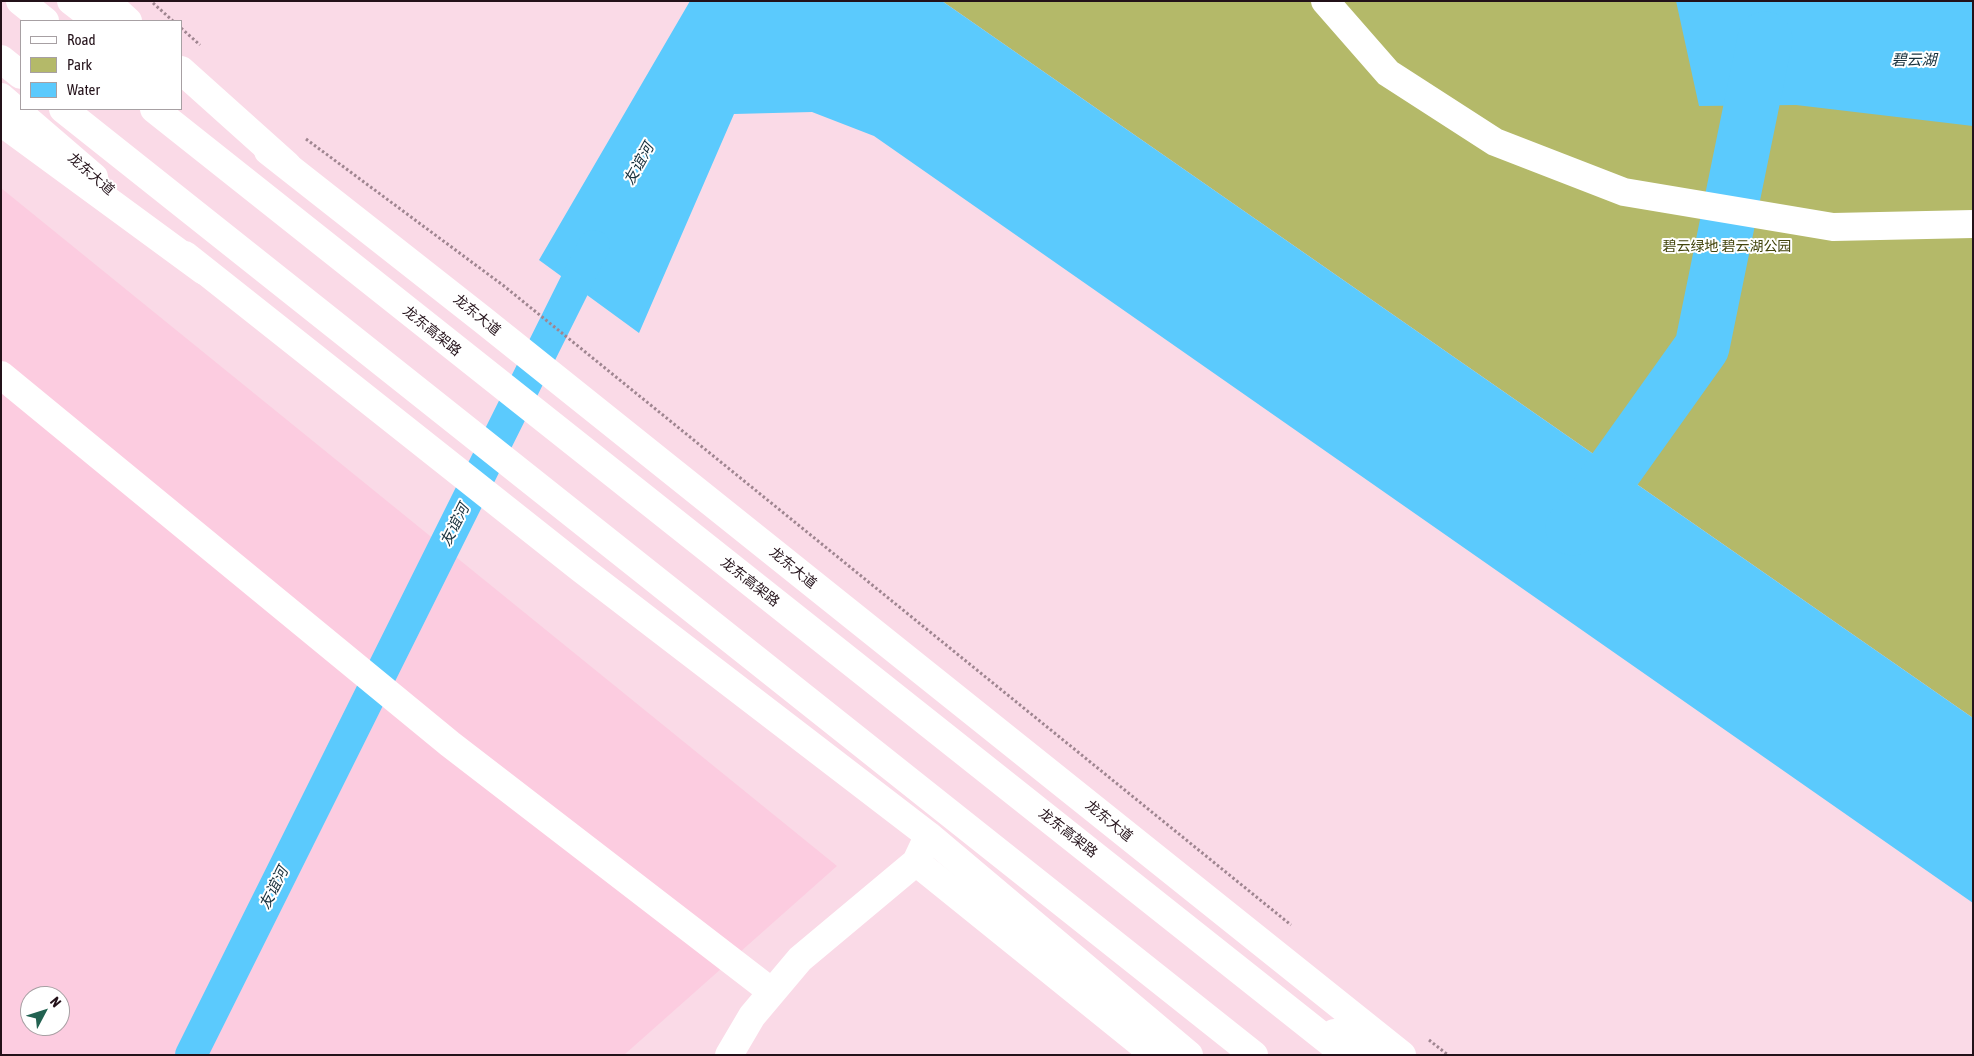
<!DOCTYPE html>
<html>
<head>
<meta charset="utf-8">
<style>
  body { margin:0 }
  #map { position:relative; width:1974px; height:1056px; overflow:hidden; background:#fadae7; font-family:"Asap Condensed",sans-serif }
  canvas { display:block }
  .frame { position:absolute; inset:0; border:2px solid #231119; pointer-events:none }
  .legend { position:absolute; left:20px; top:20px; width:162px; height:90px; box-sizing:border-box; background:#fff; border:1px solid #a7a0a3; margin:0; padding:6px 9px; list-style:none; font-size:15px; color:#231119 }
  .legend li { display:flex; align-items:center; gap:10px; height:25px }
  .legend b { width:25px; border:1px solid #a7a0a3 }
  .north { position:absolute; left:20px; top:986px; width:50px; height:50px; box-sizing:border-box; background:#fff; border:1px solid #a7a0a3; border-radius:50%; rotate:50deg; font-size:14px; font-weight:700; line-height:20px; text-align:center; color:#231119 }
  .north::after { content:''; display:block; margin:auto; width:18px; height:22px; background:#226251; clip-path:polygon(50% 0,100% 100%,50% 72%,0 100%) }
</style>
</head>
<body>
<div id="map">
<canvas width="1974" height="1056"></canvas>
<div class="frame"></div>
<ul class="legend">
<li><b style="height:6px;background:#fff"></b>Road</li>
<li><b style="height:14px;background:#b4b969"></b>Park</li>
<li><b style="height:14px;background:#5bcafd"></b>Water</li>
</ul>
<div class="north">N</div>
</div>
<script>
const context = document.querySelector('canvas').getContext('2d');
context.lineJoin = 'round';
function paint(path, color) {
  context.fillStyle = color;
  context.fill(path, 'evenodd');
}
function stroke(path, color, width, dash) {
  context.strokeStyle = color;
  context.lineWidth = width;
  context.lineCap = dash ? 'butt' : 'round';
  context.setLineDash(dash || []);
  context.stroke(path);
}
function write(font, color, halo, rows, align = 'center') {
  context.font = font + ' "Asap Condensed","Noto Sans SC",sans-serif';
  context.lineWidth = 4;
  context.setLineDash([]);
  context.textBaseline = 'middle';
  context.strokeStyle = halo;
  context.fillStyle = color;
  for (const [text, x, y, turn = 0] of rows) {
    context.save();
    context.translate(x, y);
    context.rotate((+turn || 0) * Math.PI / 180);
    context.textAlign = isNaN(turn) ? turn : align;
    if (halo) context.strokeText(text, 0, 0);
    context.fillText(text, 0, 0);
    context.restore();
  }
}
paint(new Path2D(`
  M1,188L837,866L624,1055H1ZM30,996H60V1026H30Z`), '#fccce0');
paint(new Path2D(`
  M942,1H1973V718Z`), '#b4b969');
paint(new Path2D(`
  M690,1H942L1973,718V903L874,136L812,112L734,114L639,333L539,260Z
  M1676,1H1973V126L1796,105L1699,106Z`), '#5bcafd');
stroke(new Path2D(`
  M191,1055L594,246`), '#5bcafd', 32);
stroke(new Path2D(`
  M1573,528L1702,347L1765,39`), '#5bcafd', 55);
stroke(new Path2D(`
  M153,3L173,21
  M181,28L200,45
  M306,139L504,286L1291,925
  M1429,1040L1448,1055`), '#9f8590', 3, [2.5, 2.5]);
stroke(new Path2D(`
  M1325,1L1388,73L1495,142L1624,192L1833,227L1973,224
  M1,375L450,744L772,992
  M916,862L1155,1055
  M729,1055L752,1016L800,959L916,862L924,845`), '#fff', 28);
stroke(new Path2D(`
  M71,1L97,21
  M1,97L94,177
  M268,151L483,320L1402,1055
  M185,255L580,568L928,835L1189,1055`), '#fff', 28);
stroke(new Path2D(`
  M20,1L45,21
  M106,1L128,21
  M1,59L21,75
  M181,70L287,165
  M63,109L1254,1055
  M154,109L1346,1055
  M1,122L204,271
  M1334,1033L1371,1055`), '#fff', 28);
write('14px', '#231119', '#fff', [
  ["龙东大道",91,174,41],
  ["龙东大道",477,315,39],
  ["龙东高架路",432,331,39],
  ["龙东大道",793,568,39],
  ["龙东高架路",750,582,38],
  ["龙东大道",1109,821,39],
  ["龙东高架路",1068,833,38]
]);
write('14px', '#42440c', '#fff', [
  ["碧云绿地·碧云湖公园",1727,247]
]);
write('italic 15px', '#18303c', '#fff', [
  ["碧云湖",1914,60],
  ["友谊河",639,164,-61],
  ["友谊河",455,525,-63],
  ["友谊河",274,888,-63]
]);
</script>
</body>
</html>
